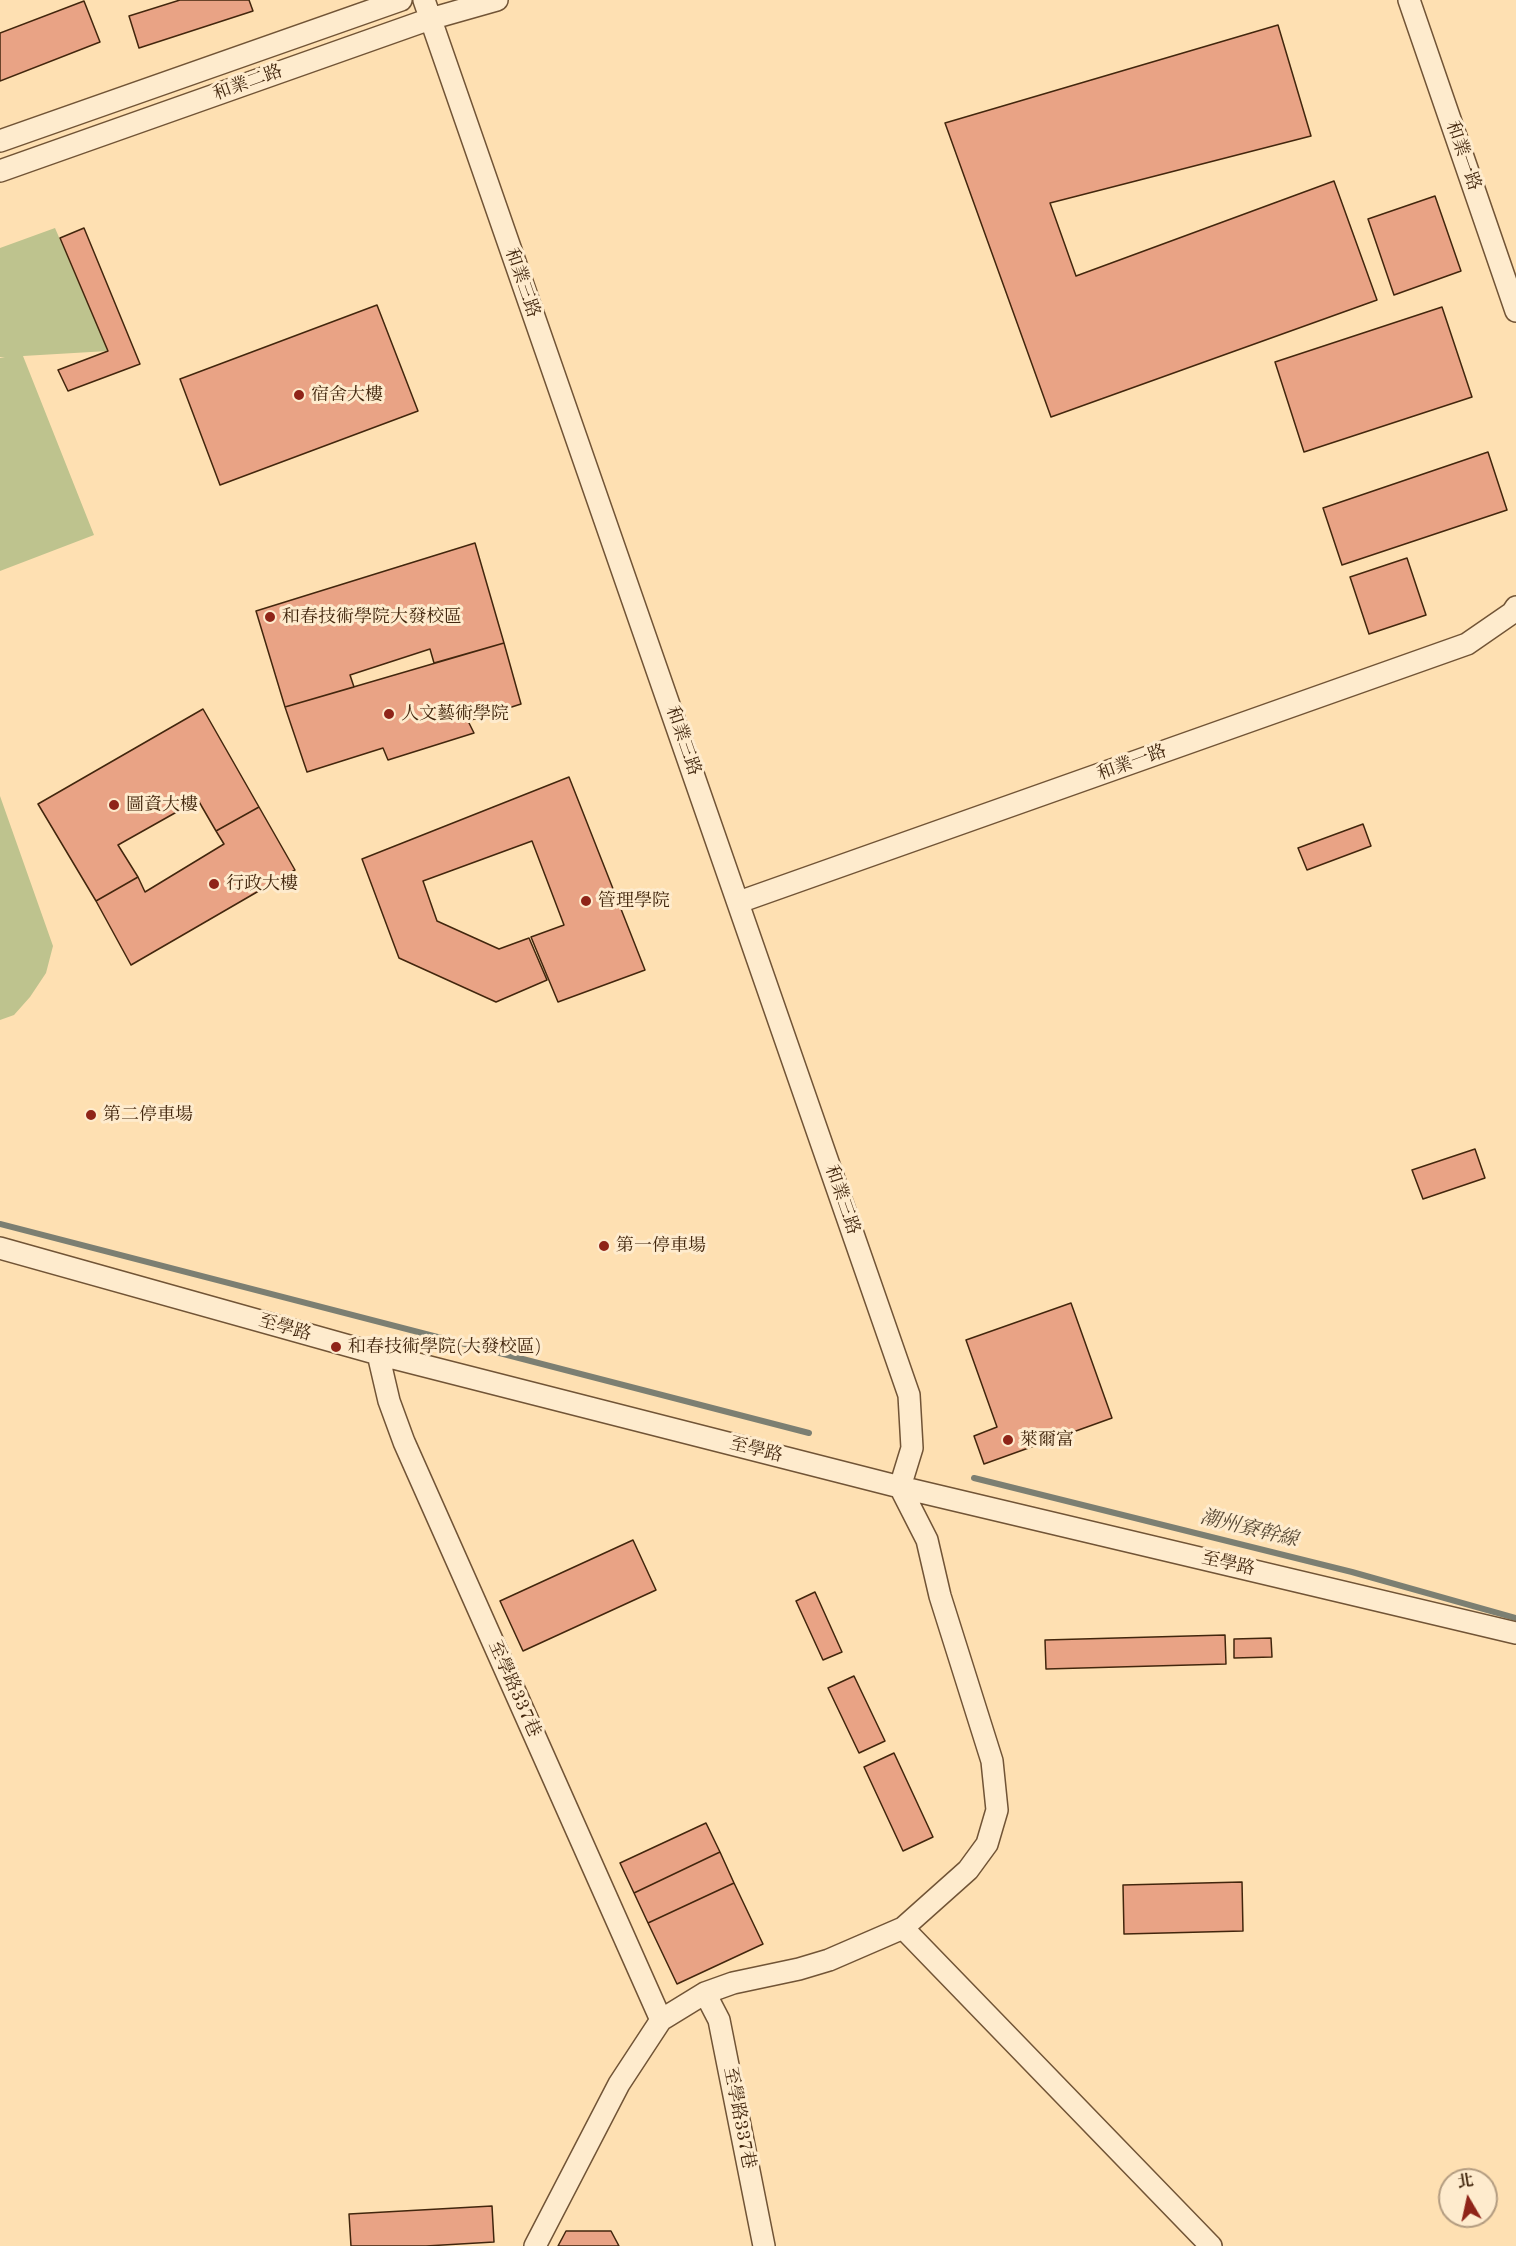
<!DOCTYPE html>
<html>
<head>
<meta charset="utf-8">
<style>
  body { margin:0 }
  #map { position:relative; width:1516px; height:2246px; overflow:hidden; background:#fee0b2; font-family:"Old Standard TT","Noto Serif TC",serif }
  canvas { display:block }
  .north { position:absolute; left:1438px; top:2168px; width:60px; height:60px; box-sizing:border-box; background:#feebcd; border:2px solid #b39c80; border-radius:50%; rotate:351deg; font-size:16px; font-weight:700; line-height:24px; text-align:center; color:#42260d }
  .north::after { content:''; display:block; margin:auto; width:21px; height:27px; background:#8f2418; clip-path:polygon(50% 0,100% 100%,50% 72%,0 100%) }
</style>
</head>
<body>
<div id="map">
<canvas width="1516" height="2246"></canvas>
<div class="north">北</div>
</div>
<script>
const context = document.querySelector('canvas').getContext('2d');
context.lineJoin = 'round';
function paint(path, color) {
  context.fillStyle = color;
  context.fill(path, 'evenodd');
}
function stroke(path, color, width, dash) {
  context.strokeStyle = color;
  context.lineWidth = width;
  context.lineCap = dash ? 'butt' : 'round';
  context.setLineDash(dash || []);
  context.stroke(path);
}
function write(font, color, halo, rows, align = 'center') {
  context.font = font + ' "Old Standard TT","Noto Serif TC",serif';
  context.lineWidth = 6;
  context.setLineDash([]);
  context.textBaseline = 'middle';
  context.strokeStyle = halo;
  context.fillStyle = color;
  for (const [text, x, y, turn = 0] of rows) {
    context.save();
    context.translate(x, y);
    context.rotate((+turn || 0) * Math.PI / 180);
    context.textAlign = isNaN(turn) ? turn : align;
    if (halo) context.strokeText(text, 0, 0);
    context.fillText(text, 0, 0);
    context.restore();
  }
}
paint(new Path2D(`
  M55,228L108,351L23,356L94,535L0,571V358L5,357H0V248Z
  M0,796L53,946L46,973L30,997L14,1015L0,1020Z`), '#bec38e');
stroke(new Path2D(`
  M0,1224L809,1433
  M974,1478L1352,1572L1516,1618`), '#7c7f72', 6);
const building = new Path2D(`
  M180,0H249L253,11L139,48L129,16Z
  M84,1L100,42L0,81V33Z
  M1278,25L1311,136L1050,203L1076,276L1334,181L1377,300L1051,417L945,123Z
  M1435,196L1461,271L1394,295L1368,219Z
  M84,228L140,364L68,391L58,370L108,351L60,238Z
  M377,305L418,411L220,485L180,379Z
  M1442,307L1472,397L1304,452L1275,362Z
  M1488,452L1507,510L1342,565L1323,508Z
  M475,543L504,643L434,663L430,649L350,675L354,687L285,707L256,611Z
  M1407,558L1426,615L1369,634L1350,577Z
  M504,643L521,704L468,721L474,733L388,760L383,748L307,772L285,707Z
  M203,709L259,807L216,831L198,800L118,845L138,877L96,901L38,804Z
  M569,777L645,970L558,1002L531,937L564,925L532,841L423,881L437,921L499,949L529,938L547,980L496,1002L399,958L362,859Z
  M259,807L295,870L131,965L96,901L138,877L145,892L224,844L216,831Z
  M1363,824L1371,846L1307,870L1298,848Z
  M1475,1149L1485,1178L1423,1199L1412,1170Z
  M1071,1303L1112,1418L984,1464L974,1436L997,1427L966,1340Z
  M633,1540L656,1590L523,1651L500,1601Z
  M815,1592L842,1652L823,1660L796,1601Z
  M1225,1635L1226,1664L1046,1669L1045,1640Z
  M1271,1638L1272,1657L1234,1658V1639Z
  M854,1676L885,1741L859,1753L828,1688Z
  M894,1753L933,1837L903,1851L864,1767Z
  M706,1823L720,1852L634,1893L620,1863Z
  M720,1852L734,1883L648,1923L634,1893Z
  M1242,1882L1243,1931L1124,1934L1123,1885Z
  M734,1883L763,1944L677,1984L648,1923Z
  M492,2206L494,2242L426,2246H351L349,2214Z
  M566,2231H611L619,2246H558Z`);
paint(building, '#e9a385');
stroke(building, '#42260d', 1.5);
const minor = new Path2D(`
  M424,0L909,1395L912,1448L900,1487L927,1540L940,1596L992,1761L997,1810L987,1844L968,1870L903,1928L829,1960L799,1969L733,1983L705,1993L661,2020L619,2084L535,2246
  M1409,0L1516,311
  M0,141L401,0
  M0,171L430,19L497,0
  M739,902L1467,644L1512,613L1516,607
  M0,1248L378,1354L900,1487L1516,1633
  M378,1354L389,1401L404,1442L661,2020
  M903,1928L1211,2246
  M705,1993L719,2020L764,2246`);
stroke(minor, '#715436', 24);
stroke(minor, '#feebcd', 21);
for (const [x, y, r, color] of [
  [299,395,6,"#8f2418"],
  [270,617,6,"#8f2418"],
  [389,714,6,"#8f2418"],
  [114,805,6,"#8f2418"],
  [214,884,6,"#8f2418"],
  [586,901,6,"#8f2418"],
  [91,1115,6,"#8f2418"],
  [604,1246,6,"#8f2418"],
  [336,1347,6,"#8f2418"],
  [1008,1440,6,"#8f2418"]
]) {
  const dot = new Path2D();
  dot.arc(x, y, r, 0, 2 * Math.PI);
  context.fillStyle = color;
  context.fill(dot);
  stroke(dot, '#feebcd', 2);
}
write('18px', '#42260d', '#feebcd', [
  ["和業二路",248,83,-20],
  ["和業一路",1463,156,71],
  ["和業三路",522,283,71],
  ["和業三路",683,741,71],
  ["和業一路",1132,763,-20],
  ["和業三路",842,1200,71],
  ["至學路",285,1328,16],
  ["至學路",756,1450,14],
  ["至學路",1228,1564,13],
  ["至學路337巷",514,1689,66],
  ["至學路337巷",739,2118,79]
]);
write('18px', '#42260d', '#feebcd', [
  ["宿舍大樓",311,395],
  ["和春技術學院大發校區",282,617],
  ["人文藝術學院",401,714],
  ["圖資大樓",126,805],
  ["行政大樓",226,884],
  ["管理學院",598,901],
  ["第二停車場",103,1115],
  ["第一停車場",616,1246],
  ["和春技術學院(大發校區)",348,1347],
  ["萊爾富",1020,1440]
], 'left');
write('italic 20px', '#5a4b37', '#feebcd', [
  ["潮州寮幹線",1249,1529,14]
]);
</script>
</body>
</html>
